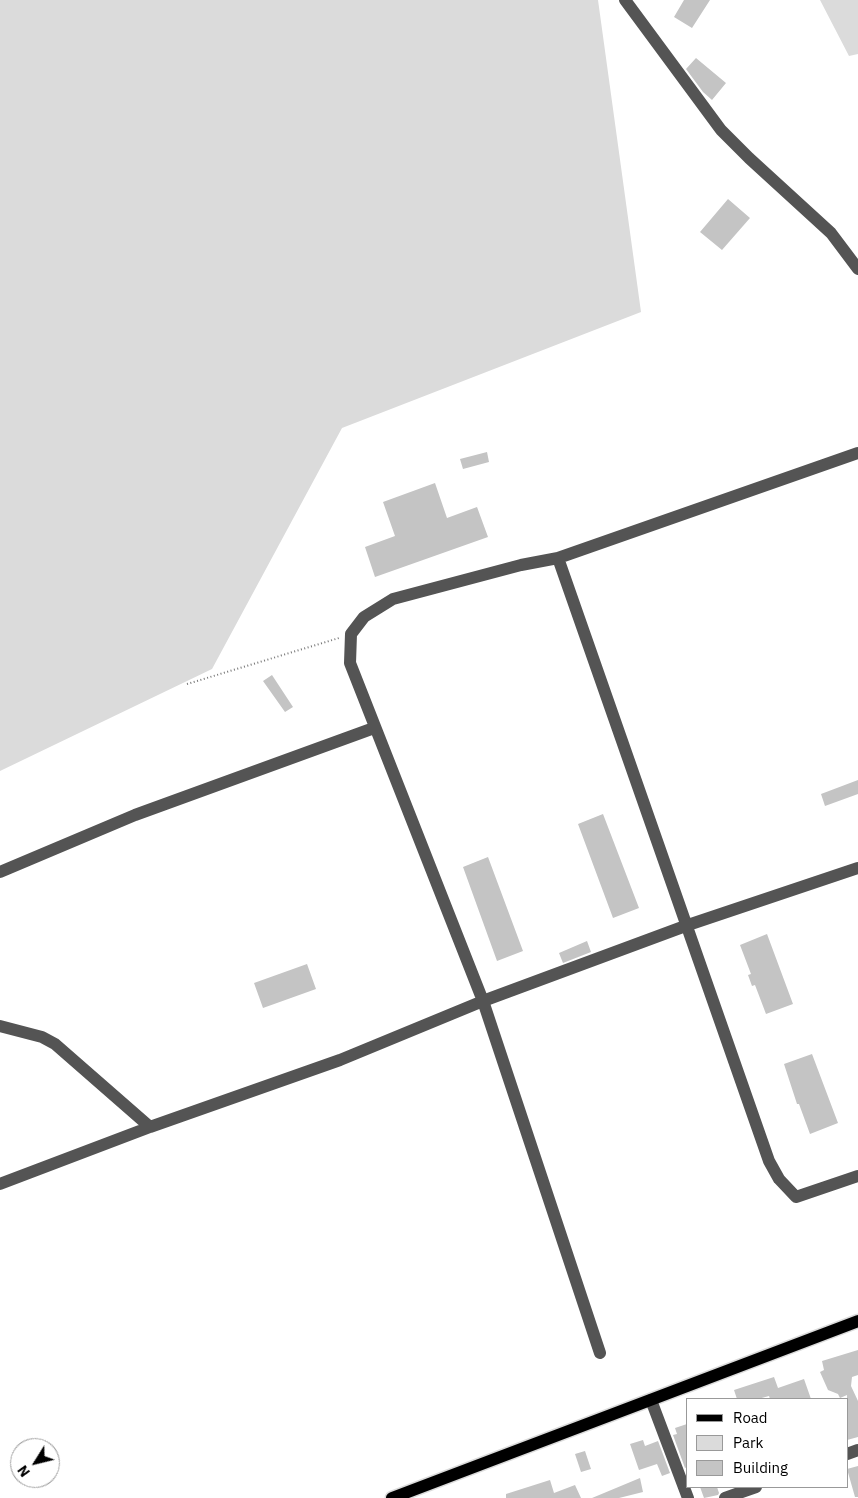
<!DOCTYPE html>
<html>
<head>
<meta charset="utf-8">
<style>
  body { margin:0 }
  #map { position:relative; width:858px; height:1498px; overflow:hidden; background:#fff; font-family:"IBM Plex Sans",sans-serif }
  canvas { display:block }
  .legend { position:absolute; left:686px; top:1398px; width:162px; height:90px; box-sizing:border-box; background:#fff; border:1px solid #999; margin:0; padding:6px 9px; list-style:none; font-size:15px; color:#000 }
  .legend li { display:flex; align-items:center; gap:10px; height:25px }
  .legend b { width:25px; border:1px solid #999 }
  .north { position:absolute; left:10px; top:1438px; width:50px; height:50px; box-sizing:border-box; background:#fff; border:1px solid #999; border-radius:50%; rotate:234deg; font-size:14px; font-weight:700; line-height:20px; text-align:center; color:#000 }
  .north::after { content:''; display:block; margin:auto; width:18px; height:22px; background:#000; clip-path:polygon(50% 0,100% 100%,50% 72%,0 100%) }
</style>
</head>
<body>
<div id="map">
<canvas width="858" height="1498"></canvas>
<ul class="legend">
<li><b style="height:6px;background:#000"></b>Road</li>
<li><b style="height:14px;background:#dbdbdb"></b>Park</li>
<li><b style="height:14px;background:#c4c4c4"></b>Building</li>
</ul>
<div class="north">N</div>
</div>
<script>
const context = document.querySelector('canvas').getContext('2d');
context.lineJoin = 'round';
function paint(path, color) {
  context.fillStyle = color;
  context.fill(path, 'evenodd');
}
function stroke(path, color, width, dash) {
  context.strokeStyle = color;
  context.lineWidth = width;
  context.lineCap = dash ? 'butt' : 'round';
  context.setLineDash(dash || []);
  context.stroke(path);
}
paint(new Path2D(`
  M0,0H598L641,312L342,428L212,669L0,771Z
  M820,0H858V54L849,56Z`), '#dbdbdb');
paint(new Path2D(`
  M684,0H710L692,28L674,17Z
  M696,58L726,83L712,100L703,92L686,69Z
  M728,199L750,218L722,250L700,232Z
  M487,452L489,462L463,469L460,459Z
  M435,483L447,518L477,507L488,537L375,577L365,547L395,536L383,502Z
  M272,675L293,707L285,712L263,681Z
  M858,780V794L825,806L821,794Z
  M603,814L639,908L613,918L578,824Z
  M488,857L523,951L497,961L463,867Z
  M767,934L793,1004L766,1014L755,985L752,986L748,975L751,974L740,945Z
  M587,941L591,952L563,963L559,953Z
  M307,964L316,989L263,1008L254,983Z
  M812,1054L838,1123L810,1134L799,1104H797L784,1064Z
  M858,1350V1375L852,1377L851,1386L858,1401V1437L847,1440V1395L840,1398L838,1394L828,1390L820,1372L824,1370L822,1361Z
  M774,1377L778,1388L804,1379L811,1399H770L769,1396L758,1399H737L734,1390Z
  M687,1424V1467L685,1468L673,1435L677,1434L675,1428Z
  M643,1440L645,1446L658,1441L670,1473L662,1476L657,1464L639,1470L630,1444Z
  M585,1451L591,1469L581,1472L575,1454Z
  M858,1466V1497H855L847,1469Z
  M640,1478L643,1492L619,1498H592Z
  M550,1480L554,1493L575,1485L581,1498H506V1494Z
  M700,1487H717L719,1493L718,1495L704,1498Z`), '#c4c4c4');
const major = new Path2D(`
  M392,1498L858,1321`);
stroke(major, '#dbdbdb', 15);
stroke(new Path2D(`
  M187,684L339,638`), '#767676', 2, [1, 2.5]);
stroke(new Path2D(`
  M625,0L721,130L749,158L831,233L858,269
  M858,453L558,558L769,1161L779,1179L796,1197L858,1176
  M558,558L521,565L393,599L364,617L351,634L350,663L483,1001L600,1353
  M0,872L135,815L374,728
  M0,1026L42,1037L55,1044L150,1127
  M0,1184L150,1127L340,1060L483,1001L688,925L858,868
  M651,1400L688,1498
  M847,1454L858,1450
  M725,1498L756,1487`), '#545454', 12);
stroke(major, '#000', 12);
</script>
</body>
</html>
